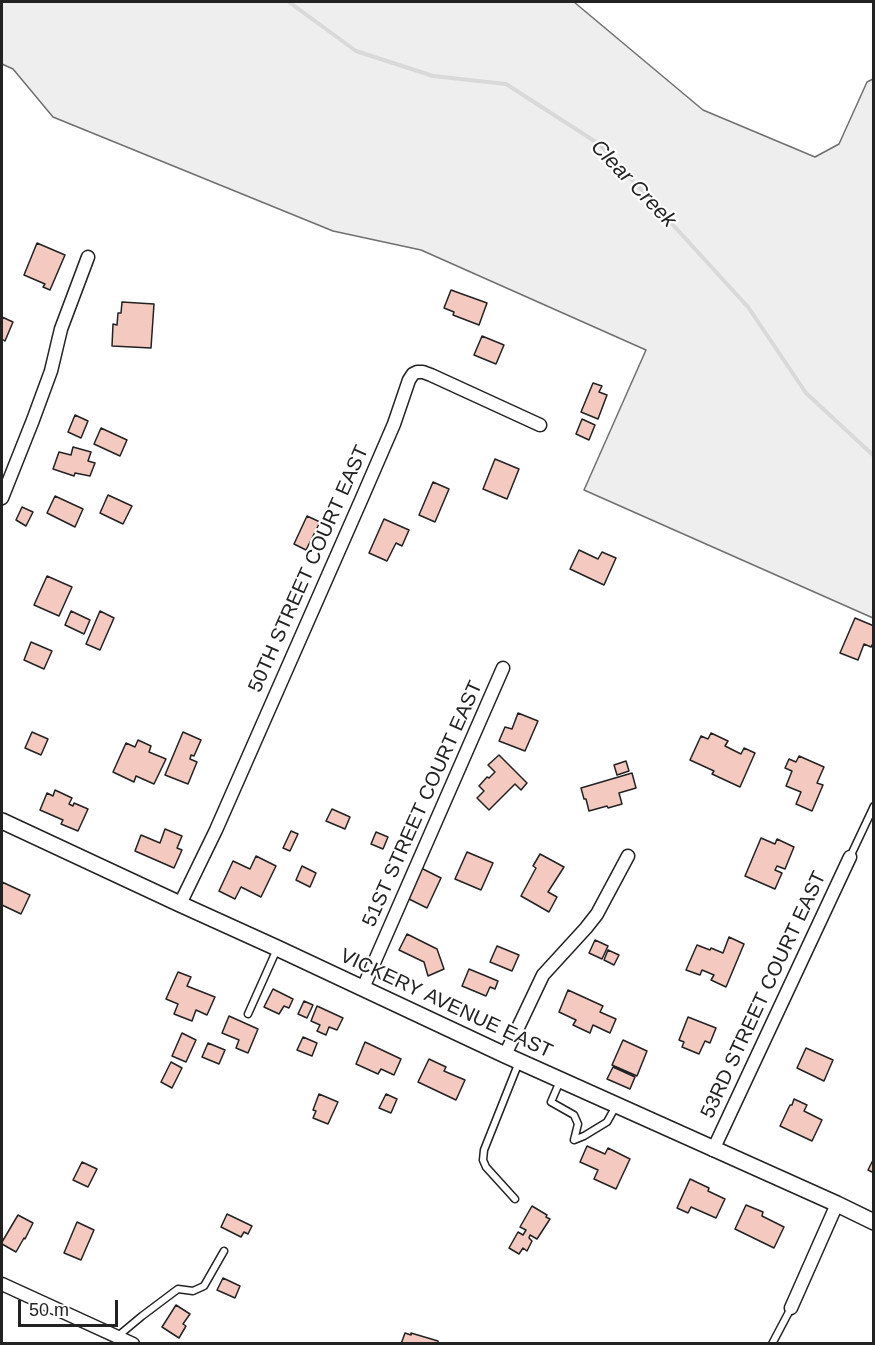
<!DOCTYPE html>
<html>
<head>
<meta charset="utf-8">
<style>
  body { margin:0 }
  #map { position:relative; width:875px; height:1345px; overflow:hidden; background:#fff; font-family:Helvetica,sans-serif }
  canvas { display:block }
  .frame { position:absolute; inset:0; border:3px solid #222; pointer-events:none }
  .scale { position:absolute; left:18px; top:1300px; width:100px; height:27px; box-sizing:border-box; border:3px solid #222; border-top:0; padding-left:8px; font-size:18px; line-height:21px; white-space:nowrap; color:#222; -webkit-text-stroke:4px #fff; paint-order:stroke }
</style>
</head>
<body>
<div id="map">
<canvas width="875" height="1345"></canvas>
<div class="frame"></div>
<div class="scale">50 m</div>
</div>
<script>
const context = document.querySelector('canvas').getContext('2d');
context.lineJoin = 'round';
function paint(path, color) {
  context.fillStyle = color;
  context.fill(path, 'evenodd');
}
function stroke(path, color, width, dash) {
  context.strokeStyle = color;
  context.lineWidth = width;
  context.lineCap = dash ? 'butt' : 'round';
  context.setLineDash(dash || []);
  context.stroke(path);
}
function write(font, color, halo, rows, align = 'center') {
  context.font = font + ' Helvetica,sans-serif';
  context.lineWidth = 4.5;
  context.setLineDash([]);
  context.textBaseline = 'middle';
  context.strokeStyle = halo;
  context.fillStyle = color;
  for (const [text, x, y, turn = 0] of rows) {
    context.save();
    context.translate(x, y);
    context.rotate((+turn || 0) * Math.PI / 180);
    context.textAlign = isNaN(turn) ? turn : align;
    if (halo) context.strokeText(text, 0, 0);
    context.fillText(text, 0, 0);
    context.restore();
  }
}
const green = new Path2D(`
  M2,2H574L703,110L815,157L839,144L867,82L873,79V618L584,490L646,350L421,250L333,231L53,117L13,69L2,64Z`);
paint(green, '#eee');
stroke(green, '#6f6f6f', 1.5);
stroke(new Path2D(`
  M289,2L356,51L433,76L506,84L599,144L748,307L806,393L874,456`), '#d9d9d9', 4);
const building = new Path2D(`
  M37,243L65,255L50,290L43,287L45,284L24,275Z
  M451,290L487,303L479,325L453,315L454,312L444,308Z
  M122,302L154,304L151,348L112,346L113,324L117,325L118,313H121Z
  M2,317L13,322L5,341L2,339Z
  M482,336L504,345L496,364L474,355Z
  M593,383L602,386L599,392L607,395L598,419L581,412Z
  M75,415L88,421L81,438L68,432Z
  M582,419L595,425L589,440L576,434Z
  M101,428L127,440L120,456L94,444Z
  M73,447L91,452L88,461L95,463L90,476L75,473L74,476L53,469L59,452L71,455Z
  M495,459L519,469L507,499L483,489Z
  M433,482L449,489L435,522L419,515Z
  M108,495L132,506L123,524L100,513Z
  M55,496L83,509L75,527L47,513Z
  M22,507L33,512L26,526L16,520Z
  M307,516L320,522L306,550L294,544Z
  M384,519L409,530L402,546L396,543L387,561L369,553Z
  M579,550L598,559L602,552L616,558L604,585L570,569Z
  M47,576L72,587L59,616L34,605Z
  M71,611L90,620L84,634L65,625Z
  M100,611L114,618L100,650L86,644Z
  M855,618L874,626V642L871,647L864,644L858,660L840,653Z
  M31,642L52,651L44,669L24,660Z
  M518,713L538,721L525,751L499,741L505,727L512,729Z
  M32,732L48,739L41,755L25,748Z
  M183,732L201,740L194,756L191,755L190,759L197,762L188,784L165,775Z
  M711,733L728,741L725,746L741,754L744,748L755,753L740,787L712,774L714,771L690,760L701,736L708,739Z
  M138,740L151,746L149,752L166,759L154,784L136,776L134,782L113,772L126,743L135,747Z
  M499,755L527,783L521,790L515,784L489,810L477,798L484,791L479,786L487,777L489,778L495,772L488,765Z
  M799,756L824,767L817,783L823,785L812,811L796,804L801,792L786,786L792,771L785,768L789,759L796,762Z
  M626,761L629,771L617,775L614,765Z
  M632,773L636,788L619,793L622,804L608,808L607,806L589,811L586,799H584L581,788Z
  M55,790L72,798L69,804L73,806L74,803L88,809L78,831L61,824L63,820L40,810L47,793L53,796Z
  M332,809L350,817L345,829L326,821Z
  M165,829L182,836L177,848L182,850L174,868L135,851L141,835L160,843Z
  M291,831L298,834L290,851L283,848Z
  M376,832L388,837L383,849L371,844Z
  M761,838L775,844L777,839L794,847L785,869L777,866L775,870L782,873L775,889L745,876Z
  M467,852L493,863L481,890L455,879Z
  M540,854L564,867L548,892L557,897L549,912L521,896L536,868L533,866Z
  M256,856L276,866L261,897L241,887L235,899L219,891L233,861L250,869Z
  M302,866L316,873L310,887L296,880Z
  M421,868L441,878L427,908L407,898Z
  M2,882L30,895L21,914L2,905Z
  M407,934L437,949L444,969L428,976L424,962L399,950Z
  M729,937L744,944L726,987L711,980L714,975L702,970L700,975L686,970L697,945L710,950L711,948L723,953Z
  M595,940L608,946L602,959L589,953Z
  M497,946L519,955L512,971L490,962Z
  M608,950L619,955L614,965L604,960Z
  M469,969L498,981L495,989L490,987L486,996L462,986Z
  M178,972L191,977L187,986L215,997L207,1015L196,1010L192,1021L174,1014L178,1004L166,999Z
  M273,989L293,999L289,1008L284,1006L279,1014L264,1007Z
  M568,990L603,1006L600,1012L616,1019L610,1033L593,1025L590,1033L573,1025L576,1020L559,1012Z
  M304,1001L313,1005L307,1018L298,1014Z
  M317,1006L343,1018L337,1030L329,1027L326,1035L317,1031L320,1025L311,1021Z
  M229,1016L258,1029L248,1053L236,1048L239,1040L222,1033Z
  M688,1017L716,1028L710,1043L705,1041L699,1054L682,1047L684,1042L679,1040Z
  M182,1033L196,1040L186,1062L172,1056Z
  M303,1037L317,1043L312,1056L297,1050Z
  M623,1040L647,1051L637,1076L612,1065Z
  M365,1042L401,1059L394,1075L381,1069L378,1074L356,1064Z
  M208,1043L225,1050L219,1064L202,1057Z
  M806,1048L833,1060L824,1081L797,1068Z
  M429,1059L446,1067L444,1071L465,1080L456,1100L418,1082Z
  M171,1062L182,1068L172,1088L161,1082Z
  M613,1067L635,1077L630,1089L607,1079Z
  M319,1094L338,1102L328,1124L313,1118L316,1111L313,1110Z
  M386,1094L397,1099L391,1113L379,1108Z
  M794,1099L807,1105L804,1111L822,1120L812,1141L780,1126L790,1105H792Z
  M587,1146L605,1154L608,1148L630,1159L616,1189L594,1179L598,1170L580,1162Z
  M874,1158V1173L868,1170Z
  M82,1162L97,1169L88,1187L73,1180Z
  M690,1179L709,1188L708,1191L725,1199L716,1218L691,1207L688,1213L677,1208Z
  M746,1205L763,1212L762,1216L784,1227L774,1248L735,1229Z
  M532,1206L547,1215L546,1217L550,1219L537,1239L530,1235L529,1238L532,1241L527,1251L523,1248L519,1254L509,1248L518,1232L523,1235L526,1230L520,1227Z
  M227,1214L252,1226L248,1234L244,1232L241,1237L221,1227Z
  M18,1215L33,1223L25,1239L24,1238L16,1252L2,1244V1242Z
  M77,1222L94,1230L81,1260L64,1253Z
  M223,1278L240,1286L235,1298L217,1290Z
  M176,1305L190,1314L183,1324L186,1326L179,1338L162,1327Z
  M405,1333L411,1335V1333L438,1341V1344H401Z`);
paint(building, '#f3c9c0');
stroke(building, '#222', 1.5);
const service = new Path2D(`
  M850,857L874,806
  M248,1014L277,949
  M560,1081L551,1102L574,1115L578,1124L574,1140L584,1136L607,1122L616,1106
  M515,1199L486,1167L483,1160L484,1150L519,1062
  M118,1336L142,1316L178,1289L193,1291L204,1286L224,1251
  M772,1344L791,1308`);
const minor = new Path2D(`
  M2,498L33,420L51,371L61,329L88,257
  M180,904L216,830L362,498L394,424L409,380L413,374L417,372H423L431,375L540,425
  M363,988L503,668
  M505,1055L543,975L586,928L597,914L628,856
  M713,1150L850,857
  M2,1284L133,1344
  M791,1308L837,1204`);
const tertiary = new Path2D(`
  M2,821L180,904L277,948L505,1055L837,1204L874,1222`);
stroke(service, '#222', 9);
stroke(minor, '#222', 15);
stroke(tertiary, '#222', 18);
stroke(service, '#fff', 6);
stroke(minor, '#fff', 12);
stroke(tertiary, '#fff', 15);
write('20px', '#222', '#fff', [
  ["50TH STREET COURT EAST",309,569,-66],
  ["51ST STREET COURT EAST",423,804,-66],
  ["53RD STREET COURT EAST",764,995,-65],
  ["VICKERY AVENUE EAST",446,1004,25]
]);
write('italic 21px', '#222', '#fff', [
  ["Clear Creek",633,184,46]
]);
</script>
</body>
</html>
